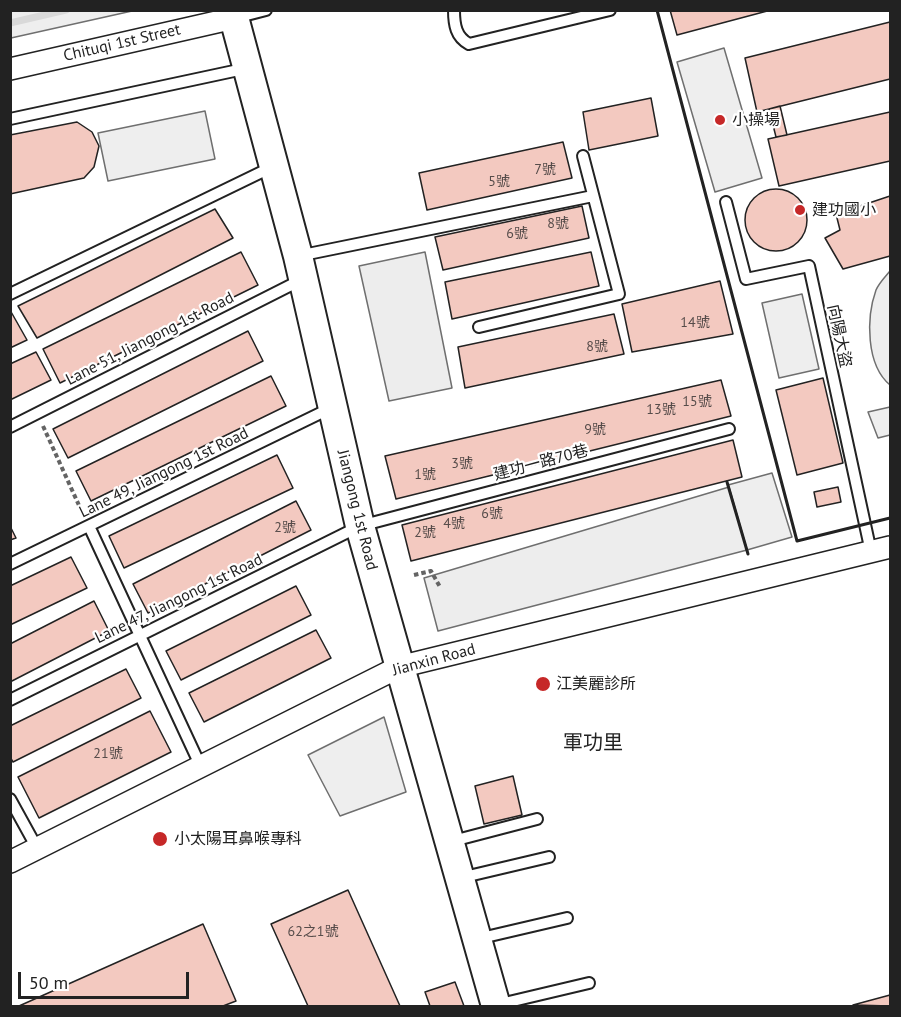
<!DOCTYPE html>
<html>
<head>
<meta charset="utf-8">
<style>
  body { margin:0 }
  #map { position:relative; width:901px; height:1017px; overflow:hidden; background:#fff; font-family:"PT Sans",sans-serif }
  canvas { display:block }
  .frame { position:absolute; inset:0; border:12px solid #222; pointer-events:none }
  .scale { position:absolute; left:18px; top:972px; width:171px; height:27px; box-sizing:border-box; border:3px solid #222; border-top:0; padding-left:8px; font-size:18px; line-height:21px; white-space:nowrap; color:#222; -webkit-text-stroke:4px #fff; paint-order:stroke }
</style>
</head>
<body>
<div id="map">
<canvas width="901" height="1017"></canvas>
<div class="frame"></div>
<div class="scale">50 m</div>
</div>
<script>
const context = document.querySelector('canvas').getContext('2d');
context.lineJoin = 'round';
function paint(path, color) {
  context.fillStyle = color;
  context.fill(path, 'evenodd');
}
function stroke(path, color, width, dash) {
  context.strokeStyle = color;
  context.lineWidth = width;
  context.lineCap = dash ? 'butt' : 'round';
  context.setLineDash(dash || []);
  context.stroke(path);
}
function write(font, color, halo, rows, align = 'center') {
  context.font = font + ' "PT Sans","Noto Sans TC",sans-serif';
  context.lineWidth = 4.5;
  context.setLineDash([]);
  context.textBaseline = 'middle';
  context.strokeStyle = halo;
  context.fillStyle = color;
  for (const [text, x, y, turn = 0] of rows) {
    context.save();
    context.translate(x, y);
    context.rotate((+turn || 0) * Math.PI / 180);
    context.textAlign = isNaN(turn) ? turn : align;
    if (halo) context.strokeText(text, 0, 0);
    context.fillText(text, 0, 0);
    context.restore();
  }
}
const green = new Path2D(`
  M11,10H132V11L11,38Z
  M724,48L762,178L715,192L677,62Z
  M205,111L215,159L108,181L98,133Z
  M890,271V385C866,365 866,318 876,290C879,283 885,277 890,271Z
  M802,294L819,369L779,378L762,303Z
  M890,407V435L878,438L868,412Z
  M772,473L792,537L747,550L728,485Z
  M384,717L406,792L340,816L308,755Z`);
paint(green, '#eee');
stroke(green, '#6f6f6f', 1.5);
const parking = new Path2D(`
  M425,252L452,388L389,401L359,266Z
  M729,487L747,550L438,631L424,578Z`);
paint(parking, '#ededed');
stroke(parking, '#6f6f6f', 1.5);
stroke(new Path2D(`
  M10,23L66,10`), '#d9d9d9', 7);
const building = new Path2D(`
  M670,10H771L677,35Z
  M890,22V79L757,112L745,58Z
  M651,98L658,136L589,150L583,112Z
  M780,106L787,135L776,137L769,109Z
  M890,112V161L779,186L768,139Z
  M77,122L92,132L99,146L94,167L84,178L10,194V135Z
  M563,142L572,178L427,210L419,173Z
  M745 220a31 31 0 1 1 62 0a31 31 0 1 1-62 0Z
  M890,196V256L843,269L825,238L840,230L836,214Z
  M582,206L589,238L443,270L435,237Z
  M215,209L233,238L37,338L18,306Z
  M241,252L258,285L60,383L43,349Z
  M591,252L599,286L452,319L445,282Z
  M720,281L733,334L632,352L622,304Z
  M10,310L27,340L10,348Z
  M614,314L624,354L465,388L458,347Z
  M248,331L263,361L68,458L53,429Z
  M36,352L51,380L10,400V364Z
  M271,376L286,406L91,501L76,471Z
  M823,378L843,463L797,475L776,390Z
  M721,380L731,416L396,499L385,456Z
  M733,440L742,477L411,561L402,525Z
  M277,455L293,488L124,568L109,536Z
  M838,487L841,502L817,507L814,492Z
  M296,501L311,530L148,613L133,584Z
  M10,526L16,538L10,540Z
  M71,557L87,588L10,625V586Z
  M296,586L311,615L181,680L166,651Z
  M94,601L109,631L10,682V644Z
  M316,630L331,658L204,722L189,693Z
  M126,669L141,698L13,762L10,757V726Z
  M150,711L171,752L39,818L18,777Z
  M513,776L522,815L484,824L475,786Z
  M348,890L400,1006H308L271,924Z
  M203,924L236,1001L223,1006H19Z
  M455,982L464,1006H430L425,992Z
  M890,995V1006L853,1005Z`);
paint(building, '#f3c9c0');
stroke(building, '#222', 1.5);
const lane = new Path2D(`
  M454,10C454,25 456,37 469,44L610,10
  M235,18L266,10
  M10,119L248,68
  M726,202L746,279L809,266L871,552
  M298,256L593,196
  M10,294L272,167
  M479,327L619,294L583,156
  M10,427L301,280
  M89,526L201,767
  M10,564L331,408
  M10,700L360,526L729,429
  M10,799L37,848
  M449,842L537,819
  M460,878L549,857
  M477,939L567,918
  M496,1005L589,983`);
const street = new Path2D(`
  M10,69L234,18
  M10,862L399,667L890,547`);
const secondary = new Path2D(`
  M232,10L298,256L360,526L496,1006`);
stroke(lane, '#222', 14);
stroke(street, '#222', 24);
stroke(secondary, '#222', 32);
stroke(new Path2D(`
  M43,426L82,512
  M414,575L431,571L440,587`), '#646464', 4, [4.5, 3]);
stroke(lane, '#fff', 10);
stroke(street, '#fff', 21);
stroke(secondary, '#fff', 28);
stroke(new Path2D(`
  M657,10L797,541L890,518
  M727,482L748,554`), '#222', 3);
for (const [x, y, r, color] of [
  [720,120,6,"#c62828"],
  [800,210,6,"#c62828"],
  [543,684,8,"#c62828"],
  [160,839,8,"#c62828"]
]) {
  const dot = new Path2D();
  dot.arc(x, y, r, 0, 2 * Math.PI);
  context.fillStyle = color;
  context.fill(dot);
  stroke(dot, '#fff', 2);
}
write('14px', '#564c4a', null, [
  ["7號",545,170],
  ["5號",499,182],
  ["8號",558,224],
  ["6號",517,234],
  ["14號",695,323],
  ["8號",597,347],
  ["15號",697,402],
  ["13號",661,410],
  ["9號",595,430],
  ["3號",462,464],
  ["1號",425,475],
  ["6號",492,514],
  ["4號",454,524],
  ["2號",285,528],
  ["2號",425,533],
  ["21號",108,754],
  ["62之1號",313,932]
]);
write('16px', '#222', '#fff', [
  ["Chituqi 1st Street",122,43,-13],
  ["向陽大盜",839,336,78],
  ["Lane 51, Jiangong 1st Road",150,339,-27],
  ["建功一路70巷",541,463,-15],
  ["Lane 49, Jiangong 1st Road",164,473,-26],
  ["Jiangong 1st Road",357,510,76],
  ["Lane 47, Jiangong 1st Road",179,599,-26],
  ["Jianxin Road",434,660,-15]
]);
write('16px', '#222', '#fff', [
  ["小操場",732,120],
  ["建功國小",812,210],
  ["江美麗診所",556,684],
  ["小太陽耳鼻喉專科",174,839]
], 'left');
write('20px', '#222', '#fff', [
  ["軍功里",593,743]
]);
</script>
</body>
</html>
